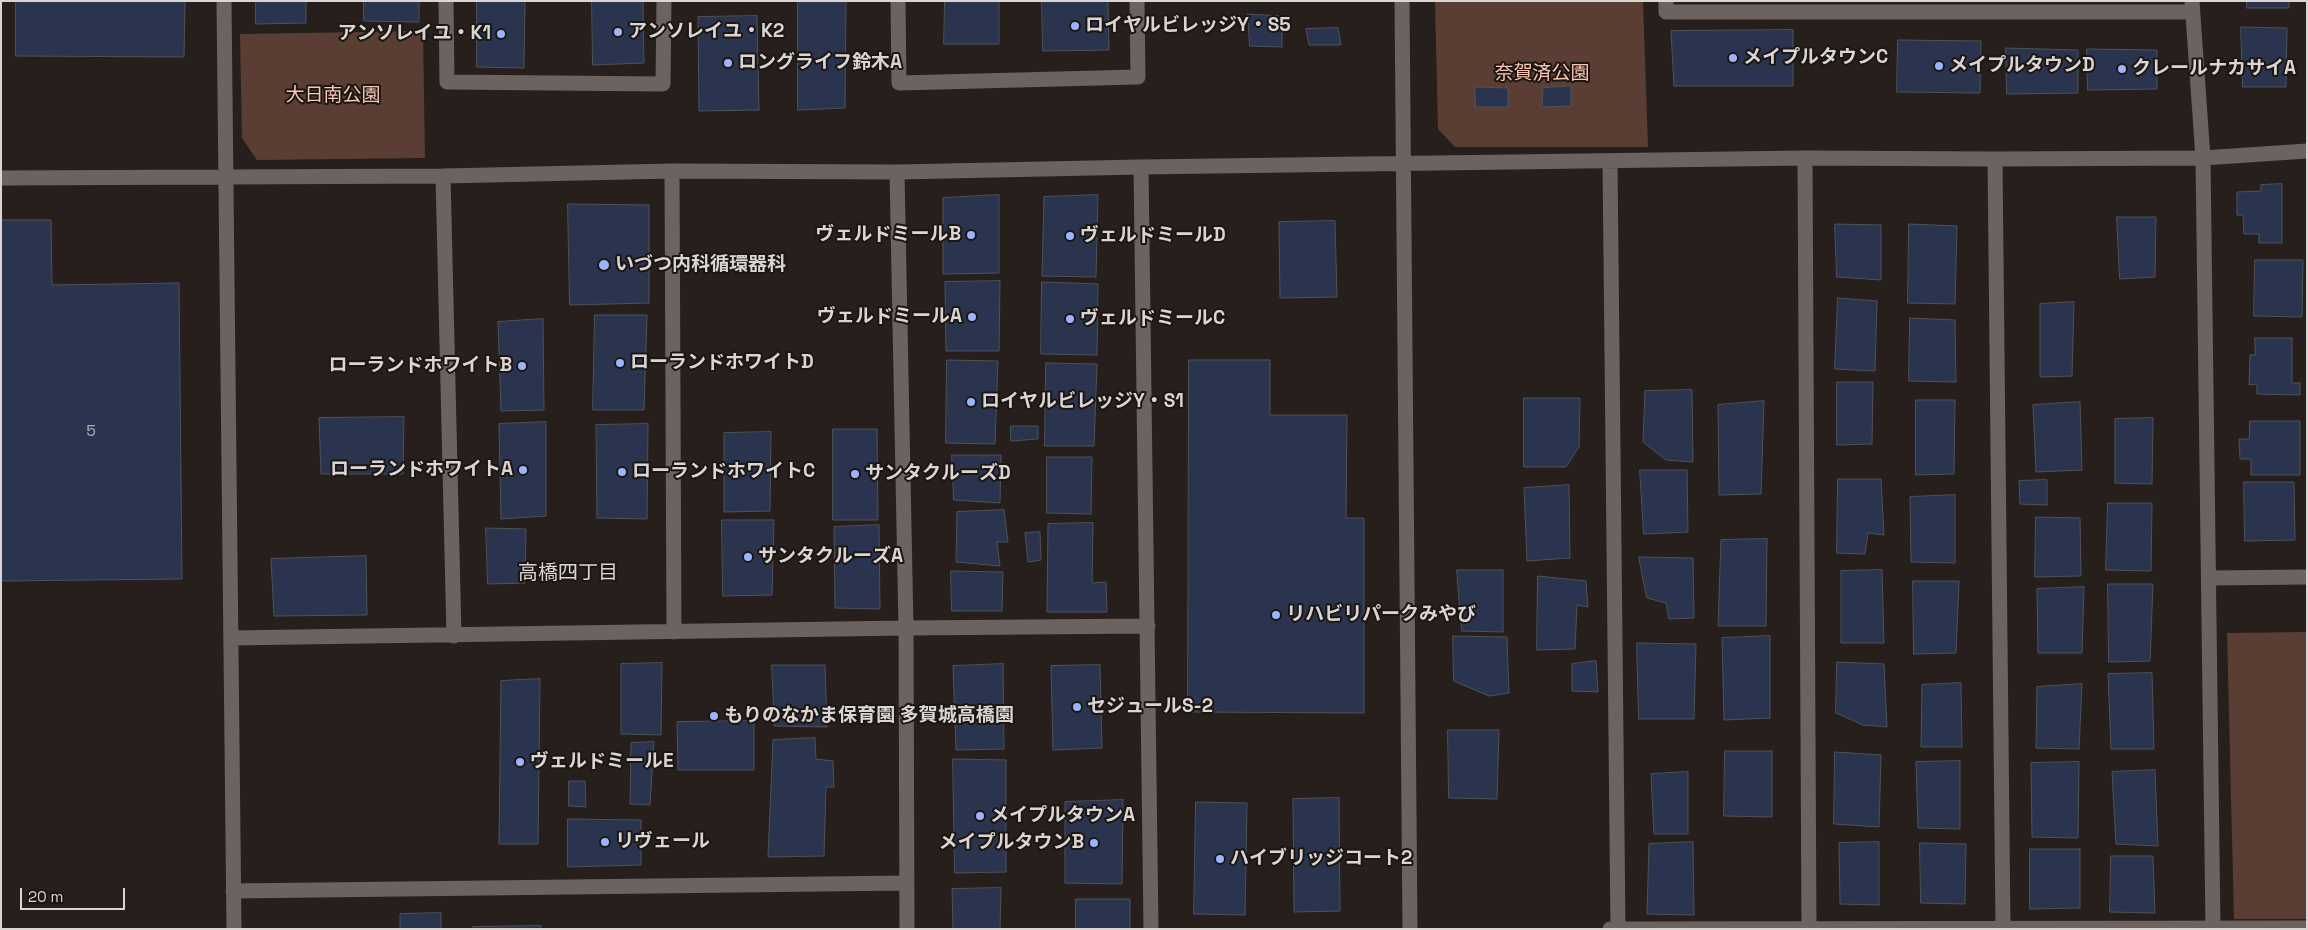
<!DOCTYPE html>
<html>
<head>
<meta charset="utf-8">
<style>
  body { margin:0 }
  #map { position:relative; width:2308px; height:930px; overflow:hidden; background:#261f1c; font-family:"Space Grotesk",sans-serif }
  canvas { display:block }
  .frame { position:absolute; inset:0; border:2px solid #dad5d3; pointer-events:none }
  .scale { position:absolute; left:20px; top:888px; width:105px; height:22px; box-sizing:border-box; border:2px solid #dad5d3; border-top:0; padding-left:6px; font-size:15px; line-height:18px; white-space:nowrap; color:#dad5d3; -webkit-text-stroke:4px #1c1613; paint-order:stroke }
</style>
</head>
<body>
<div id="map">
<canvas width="2308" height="930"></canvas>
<div class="frame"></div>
<div class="scale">20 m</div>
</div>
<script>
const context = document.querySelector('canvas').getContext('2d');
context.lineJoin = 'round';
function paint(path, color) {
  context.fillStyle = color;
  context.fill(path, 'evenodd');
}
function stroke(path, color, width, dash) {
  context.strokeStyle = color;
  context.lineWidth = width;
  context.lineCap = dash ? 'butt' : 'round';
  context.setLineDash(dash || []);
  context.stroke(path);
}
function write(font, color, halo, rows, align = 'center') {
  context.font = font + ' "Space Grotesk","Noto Sans JP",sans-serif';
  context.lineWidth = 4;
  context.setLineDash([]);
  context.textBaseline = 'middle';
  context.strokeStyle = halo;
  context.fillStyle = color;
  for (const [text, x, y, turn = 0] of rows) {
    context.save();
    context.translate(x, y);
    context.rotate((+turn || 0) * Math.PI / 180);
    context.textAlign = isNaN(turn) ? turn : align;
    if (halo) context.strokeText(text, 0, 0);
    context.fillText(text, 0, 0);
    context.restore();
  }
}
paint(new Path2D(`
  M1435,1H1643L1648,147H1455L1438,129Z
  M423,31L425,158L257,160L242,138L240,34Z
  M2307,632V919H2234L2227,633Z`), '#5a3e34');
const building = new Path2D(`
  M16,1H185L184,57L16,56Z
  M256,1H306V23L256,24Z
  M364,1H419V22L364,21Z
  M477,1H525L524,68L477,67Z
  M592,1H643L644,63L593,65Z
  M798,1H846L845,108L798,110Z
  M945,1H999V44H944Z
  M1042,1H1108L1109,50L1043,51Z
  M2247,1H2289V8H2247Z
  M1248,14L1282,16V47L1250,46Z
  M757,16L759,110L699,111L698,17Z
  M2241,27L2287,28L2286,87H2243Z
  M1338,28L1341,45H1309L1306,29Z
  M1793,30V86H1674L1671,31Z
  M1898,40L1981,41L1980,93L1897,92Z
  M2006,48L2078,50V93L2007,94Z
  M2087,49L2157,50V89L2088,90Z
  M1571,86V106L1542,107L1543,88Z
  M1475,87L1508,88V107H1476Z
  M2282,184V243H2259V234H2244L2243,215H2237V192L2261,191V185Z
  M999,195V273L943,274V198Z
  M1098,195L1096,277L1042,276L1044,197Z
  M568,204L649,205V303L570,305Z
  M2117,217H2156L2155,277L2120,279Z
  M1,220H51L52,285L179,283L182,579L1,581Z
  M1335,221L1337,297L1280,298L1279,222Z
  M1835,224L1881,225V280L1837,277Z
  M1909,224L1957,226L1955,304L1908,303Z
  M2255,260H2303L2302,317L2254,316Z
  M1000,281L999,351H946L945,282Z
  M1042,282L1098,284L1097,355L1041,354Z
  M1838,298L1877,301L1875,371L1835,369Z
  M2074,302L2072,376L2040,377V304Z
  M595,315H647L644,410H593Z
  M1910,318L1955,320L1956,382L1909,381Z
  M543,319L544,410L501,411L498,322Z
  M2255,338H2292V383H2300V395L2257,394V384L2249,385L2250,355H2255Z
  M947,360L998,361L995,444L946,443Z
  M1189,360H1270V415H1347L1346,518H1364V713L1188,712Z
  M1046,363L1097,364L1094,446H1045Z
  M1837,382H1873L1872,444L1837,445Z
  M1692,390L1693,462L1666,460L1643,442L1645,391Z
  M1524,398H1580L1579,447L1566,467H1524Z
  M1916,400H1955L1954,474L1916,475Z
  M1764,401L1761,494L1719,495L1718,405Z
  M2080,402L2082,470L2036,472L2033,405Z
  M404,417L403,474H321L319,418Z
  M2153,418L2152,484L2115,483V419Z
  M2250,421H2300V475H2251V459H2240L2239,439H2249Z
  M546,422V516L501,519L499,424Z
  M648,424L647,519L597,518L596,425Z
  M1011,426H1038V439L1011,441Z
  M833,429H877L878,520H833Z
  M771,432L770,511L724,512V433Z
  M952,455H1001L1000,503L954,500Z
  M1047,457H1092L1091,514L1047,513Z
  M1640,470H1687L1688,532L1644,534Z
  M1838,479H1881L1884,535L1868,533L1865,554L1837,553Z
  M2047,480V505L2020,504L2019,481Z
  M2244,482H2294L2295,540L2245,541Z
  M1569,485L1570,558L1527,561L1524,488Z
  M1955,495V563L1911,562L1910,497Z
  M2108,503H2152L2151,571L2106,570Z
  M1004,510L1008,542H997L1000,566L956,562L957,512Z
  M2036,517L2080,518L2081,576L2035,577Z
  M722,520H774L772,595L723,596Z
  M1093,523L1092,583L1106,582L1107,612H1047L1048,524Z
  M879,525L880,609L835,608L834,527Z
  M486,528L526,529L525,583L488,584Z
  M1040,532L1041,560L1028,562L1025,533Z
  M1767,539L1766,626H1718L1721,540Z
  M366,556L367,615L274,616L271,559Z
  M1639,557L1693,558L1694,618L1669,619L1666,603L1647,598Z
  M1457,570H1503V632L1462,631Z
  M1882,570L1884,643H1841V571Z
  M951,571L1003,572L1002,611H952Z
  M1538,576L1586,581L1588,607L1577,605L1575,649L1537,650Z
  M1913,581H1959L1956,653L1914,654Z
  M2108,584H2153L2150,661L2109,662Z
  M2084,587L2082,653H2038L2037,589Z
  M1453,636L1507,637L1509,693L1489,696L1454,681Z
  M1770,636V718L1724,720L1722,638Z
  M1637,643L1696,644L1694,719H1639Z
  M1596,661L1598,692L1572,691V664Z
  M1837,662L1884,664L1887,727L1863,725L1836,713Z
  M662,663L661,735L621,734V664Z
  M1003,664L1004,749L956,750L953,666Z
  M772,665H825L827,727L775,726Z
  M1100,665L1102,748L1053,750L1051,666Z
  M2152,673L2154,749H2111L2108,674Z
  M540,679L538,844H499L501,681Z
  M1961,683L1962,747H1921L1922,685Z
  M2082,684L2079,749L2036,748L2037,687Z
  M754,721V770H678L677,722Z
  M1448,730H1499L1497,799L1449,798Z
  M815,738L816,759L833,761L834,787H826L824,856L768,857L773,740Z
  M654,742L650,805L630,804L631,743Z
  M1725,751H1772V817L1724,816Z
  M1835,752L1881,755L1879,827L1834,824Z
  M953,759L1006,760V872L955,873Z
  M1960,761V829L1918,828L1916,762Z
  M2079,762L2078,838L2032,837L2031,763Z
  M2155,770L2158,846L2116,844L2112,772Z
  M1688,772V834H1654L1651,774Z
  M569,781H585L586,807L569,806Z
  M1339,798L1340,911L1294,912L1293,799Z
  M1123,800L1122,884L1065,883V802Z
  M1196,802L1247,803L1245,915L1194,914Z
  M568,819L641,820V865L568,867Z
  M1693,842L1694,915L1647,914L1649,844Z
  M1879,842V905L1840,904L1839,843Z
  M1920,843L1966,844L1965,904L1921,903Z
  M2030,849H2080V908L2030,909Z
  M2111,856H2153L2155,913L2110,912Z
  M1001,888L1000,929H953L952,889Z
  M1076,899H1130V929H1076Z
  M441,913V929H400V914Z
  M541,926V929H473V927Z`);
paint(building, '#2a344f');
stroke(building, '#4f5259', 1);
stroke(new Path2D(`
  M224,1L234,929
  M446,1L447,82L663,84L664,1
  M898,1L899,83L1138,77L1137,1
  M1402,1L1410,929
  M1666,1V12H2192
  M2192,1L2203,158L2213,929
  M1805,158L1809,929
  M1995,159L2003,927
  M1610,161L1618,929
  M1141,167L1151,929
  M672,171L674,632
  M897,172L906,628L907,929
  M443,176L454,636
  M1,178L443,176L672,171L897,172L1141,167L1805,158L1995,159L2203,158L2307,151
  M2209,578L2307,577
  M231,638L906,628L1148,626
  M233,891L906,883
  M1610,929L2307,928`), '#6c6360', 15);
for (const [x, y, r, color] of [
  [1075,26,5,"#9ab5fd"],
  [618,32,5,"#9ab5fd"],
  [501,34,5,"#9ab5fd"],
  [1733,58,5,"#9ab5fd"],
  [728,63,5,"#9ab5fd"],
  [1939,66,5,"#9ab5fd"],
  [2122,69,5,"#9ab5fd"],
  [971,235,5,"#9ab5fd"],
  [1070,236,5,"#9ab5fd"],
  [604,265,6,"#9ab5fd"],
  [972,317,5,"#9ab5fd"],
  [1070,319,5,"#9ab5fd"],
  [620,363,5,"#9ab5fd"],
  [522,366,5,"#9ab5fd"],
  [971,402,5,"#9ab5fd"],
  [523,470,5,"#9ab5fd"],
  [622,472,5,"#9ab5fd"],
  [855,474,5,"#9ab5fd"],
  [748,557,5,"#9ab5fd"],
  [1276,615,5,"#9ab5fd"],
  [1077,707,5,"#9ab5fd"],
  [714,716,5,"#9ab5fd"],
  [520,762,5,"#9ab5fd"],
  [980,816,5,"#9ab5fd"],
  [605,842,5,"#9ab5fd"],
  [1094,843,5,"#9ab5fd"],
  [1220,859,5,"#9ab5fd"]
]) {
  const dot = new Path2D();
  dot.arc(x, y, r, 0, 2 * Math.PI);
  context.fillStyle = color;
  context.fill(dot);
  stroke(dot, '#1c1613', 2);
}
write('16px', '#aeadb2', null, [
  ["5",91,432]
]);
write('bold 19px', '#dad5d3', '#1c1613', [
  ["ロイヤルビレッジY・S5",1085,26],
  ["アンソレイユ・K2",628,32],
  ["アンソレイユ・K1",491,34,"right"],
  ["メイプルタウンC",1743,58],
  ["ロングライフ鈴木A",738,63],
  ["メイプルタウンD",1949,66],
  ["クレールナカサイA",2132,69],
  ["ヴェルドミールB",961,235,"right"],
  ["ヴェルドミールD",1080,236],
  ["いづつ内科循環器科",615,265],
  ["ヴェルドミールA",962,317,"right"],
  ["ヴェルドミールC",1080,319],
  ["ローランドホワイトD",630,363],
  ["ローランドホワイトB",512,366,"right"],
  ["ロイヤルビレッジY・S1",981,402],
  ["ローランドホワイトA",513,470,"right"],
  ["ローランドホワイトC",632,472],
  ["サンタクルーズD",865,474],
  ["サンタクルーズA",758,557],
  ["リハビリパークみやび",1286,615],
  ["セジュールS-2",1087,707],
  ["もりのなかま保育園 多賀城高橋園",724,716],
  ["ヴェルドミールE",530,762],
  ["メイプルタウンA",990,816],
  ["リヴェール",615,842],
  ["メイプルタウンB",1084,843,"right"],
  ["ハイブリッジコート2",1230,859]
], 'left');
write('19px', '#fac7b4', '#1c1613', [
  ["奈賀済公園",1542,74],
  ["大日南公園",333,96]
]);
write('20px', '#dad5d3', '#1c1613', [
  ["高橋四丁目",568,574]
]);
</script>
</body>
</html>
